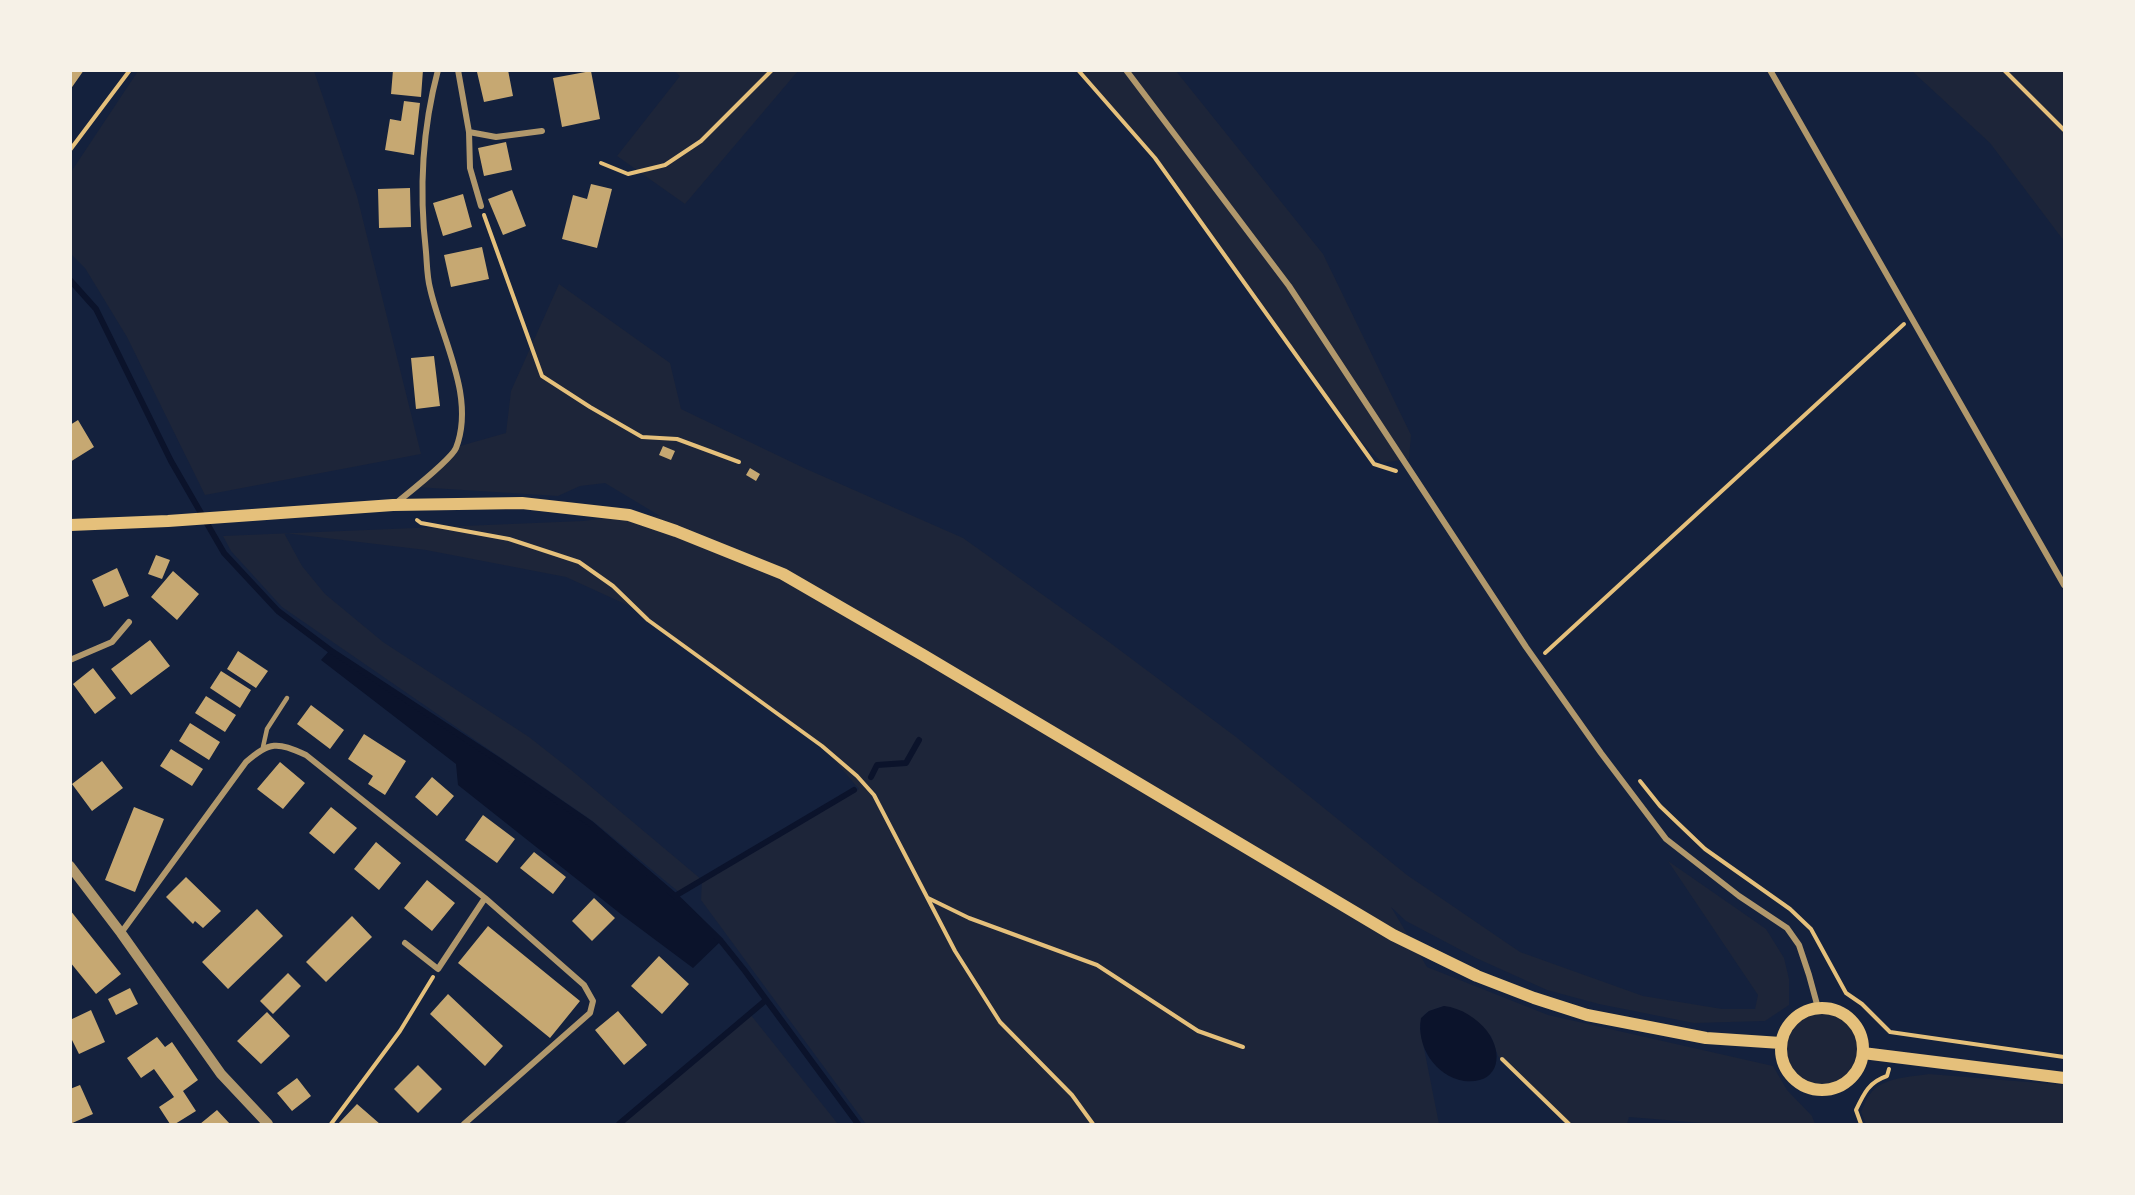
<!DOCTYPE html>
<html>
<head>
<meta charset="utf-8">
<style>
  body { margin:0 }
  #map { position:relative; width:2135px; height:1195px; overflow:hidden; background:#14213d; font-family:"Source Sans 3",sans-serif }
  canvas { display:block }
  .frame { position:absolute; inset:0; border:72px solid #f6f1e7; pointer-events:none }
</style>
</head>
<body>
<div id="map">
<canvas width="2135" height="1195"></canvas>
<div class="frame"></div>
</div>
<script>
const context = document.querySelector('canvas').getContext('2d');
context.lineJoin = 'round';
function paint(path, color) {
  context.fillStyle = color;
  context.fill(path, 'evenodd');
}
function stroke(path, color, width, dash) {
  context.strokeStyle = color;
  context.lineWidth = width;
  context.lineCap = dash ? 'butt' : 'round';
  context.setLineDash(dash || []);
  context.stroke(path);
}
paint(new Path2D(`
  M138,71H314L357,196L421,454L205,495L127,337L85,268L71,254V172Z
  M674,71H798L685,204L617,156L680,76Z
  M1076,71H1176L1323,254L1411,435L1409,459L1382,463L1347,426L1155,158Z
  M1912,71H2064V241L1990,143Z
  M559,284L670,363L681,409L804,468L963,538L1109,642L1236,737L1407,875L1520,952L1643,996L1722,1009H1755L1758,995L1668,861L1766,929L1784,958L1789,979V1005L1765,1021L1694,1023L1599,1004L1547,990L1476,958L1406,921L1391,907L1427,967L1548,1015L1773,1066L1787,1090L1812,1116L1815,1124H1715L1629,1117L1627,1124H1568L1498,1056L1491,1036L1444,1006C1429,1011 1422,1011 1420,1028L1439,1124H866L701,900L702,880L680,893L594,822L282,607L231,551L223,536L583,521L629,515L660,516L605,483L580,486L558,496L416,487L460,446L506,433L511,391ZM284,533L426,550L566,577L636,609L693,653L822,746L859,789L702,880L571,770L529,737L383,642L325,594L302,566Z
  M1781 1049a41 41 0 1 1 82 0a41 41 0 1 1-82 0Z
  M750,1014L838,1124H618Z
  M1929,1074L2064,1085V1124H1866L1861,1112C1864,1106 1866,1099 1870,1094C1882,1077 1911,1077 1929,1074Z`), '#1d2539');
paint(new Path2D(`
  M330,650L591,824L675,896L721,941L693,968L622,915L458,785L456,764L321,660Z
  M1444,1006C1461,1008 1477,1018 1487,1031C1505,1055 1498,1085 1464,1081C1435,1076 1416,1046 1421,1018L1429,1011Z`), '#0b132b');
stroke(new Path2D(`
  M70,280L96,309L171,461L224,553L278,611L330,650L498,760L591,824L675,896L721,941L745,971L858,1124
  M871,777L877,765L906,763L919,740
  M675,896L854,790
  M619,1124L766,1000`), '#0b132b', 6);
paint(new Path2D(`
  M70,70H84L70,90Z
  M393,70H423L421,97L391,94Z
  M482,70H508L513,96L484,102L477,72Z
  M591,71L600,119L562,127L553,78Z
  M404,101L420,103L414,155L385,150L390,119L401,121Z
  M506,142L512,170L484,176L478,148Z
  M591,184L612,189L597,248L562,239L573,195L587,199Z
  M410,188L411,227L379,228L378,189Z
  M512,190L526,226L503,235L488,199Z
  M463,194L472,227L443,236L433,203Z
  M482,247L489,279L451,287L444,255Z
  M434,356L440,406L416,409L411,358Z
  M78,420L94,447L70,462V425Z
  M663,446L675,451L671,460L659,455Z
  M750,468L760,474L756,481L746,475Z
  M156,555L170,560L162,579L148,574Z
  M117,568L129,596L104,607L92,580Z
  M173,571L199,594L177,620L151,597Z
  M150,640L170,666L131,695L111,669Z
  M238,651L268,671L256,688L227,669Z
  M93,668L116,698L95,714L73,684Z
  M221,671L251,690L240,708L210,688Z
  M206,696L236,715L225,732L195,713Z
  M311,705L344,730L330,749L297,724Z
  M190,723L220,742L209,760L179,741Z
  M364,734L406,761L385,795L368,784L373,776L348,759Z
  M171,749L203,769L192,786L160,766Z
  M102,761L123,788L92,811L72,784Z
  M280,762L305,783L283,809L257,789Z
  M432,777L454,796L437,816L415,797Z
  M134,807L164,819L135,892L105,880Z
  M331,807L357,828L334,854L309,833Z
  M483,815L515,839L497,863L465,840Z
  M376,842L401,863L379,890L354,869Z
  M534,852L566,877L553,894L520,868Z
  M186,877L221,911L203,928L195,921L193,924L166,897Z
  M427,880L455,903L432,931L404,908Z
  M594,898L615,918L592,941L572,921Z
  M257,909L283,936L228,989L202,962Z
  M70,910L121,974L96,994L70,962Z
  M352,916L372,937L326,982L306,962Z
  M488,926L580,1001L550,1038L458,963Z
  M659,956L689,984L662,1014L631,986Z
  M288,973L301,986L273,1014L260,1001Z
  M130,988L138,1004L116,1015L108,999Z
  M448,994L503,1046L485,1066L430,1014Z
  M91,1010L105,1042L79,1054L70,1036V1020Z
  M618,1011L647,1045L624,1065L595,1030Z
  M267,1012L290,1036L261,1064L237,1041Z
  M157,1037L165,1047L172,1042L198,1080L183,1091L196,1111L175,1124H170L159,1107L174,1097L154,1069L141,1078L127,1058Z
  M418,1065L442,1089L418,1113L394,1089Z
  M297,1078L311,1096L292,1111L277,1093Z
  M80,1085L93,1114L70,1124V1089Z
  M357,1104L380,1124H338Z
  M217,1110L230,1124H200Z`), '#c6a872');
stroke(new Path2D(`
  M1078,70L1155,158L1374,464L1396,471
  M2004,70L2064,130
  M70,150L130,70
  M601,163L628,174L665,165L701,141L772,70
  M484,215L542,376L590,407L642,437L677,439L739,462
  M417,520L421,523L509,539L579,562L613,586L648,620L822,746L857,776L874,795L955,951L1000,1022L1072,1095L1093,1124
  M1545,653L1904,324
  M1640,781L1660,806L1705,849L1790,909L1811,929L1846,993L1862,1004L1890,1032L2064,1057
  M928,898L969,918L1097,965L1198,1031L1243,1047
  M1502,1059L1569,1124
  M331,1124L400,1031L433,977
  M1861,1124L1856,1110C1864,1093 1869,1082 1887,1076L1889,1069`), '#e5c07b', 4);
stroke(new Path2D(`
  M263,747L267,729L287,698`), '#b1986c', 4.5);
stroke(new Path2D(`
  M458,70L469,132L470,168L481,206
  M1126,70L1289,286L1526,647L1601,753L1666,839L1739,896L1787,928L1799,945L1809,975L1818,1008
  M1770,70L2064,585
  M469,132L496,137L542,131
  M395,504C407,494 451,460 456,448C476,397 441,338 430,288C427,277 427,264 426,252C419,191 422,130 438,70
  M70,660L112,642L129,622
  M121,933L246,762C270,741 277,742 306,755L485,898L584,985L593,1001L590,1013L464,1124
  M405,943L438,969L485,898`), '#b1986c', 6);
stroke(new Path2D(`
  M70,866L121,933L221,1074L268,1124`), '#b1986c', 10);
stroke(new Path2D(`
  M70,525L168,521L393,505L522,503L629,515L676,531L783,574L923,655L1393,935L1477,976L1534,998L1587,1015L1706,1038L1781,1043
  M1781 1049a41 41 0 1 1 82 0a41 41 0 1 1-82 0Z
  M1863,1053L2064,1078`), '#e5c07b', 12);
</script>
</body>
</html>
